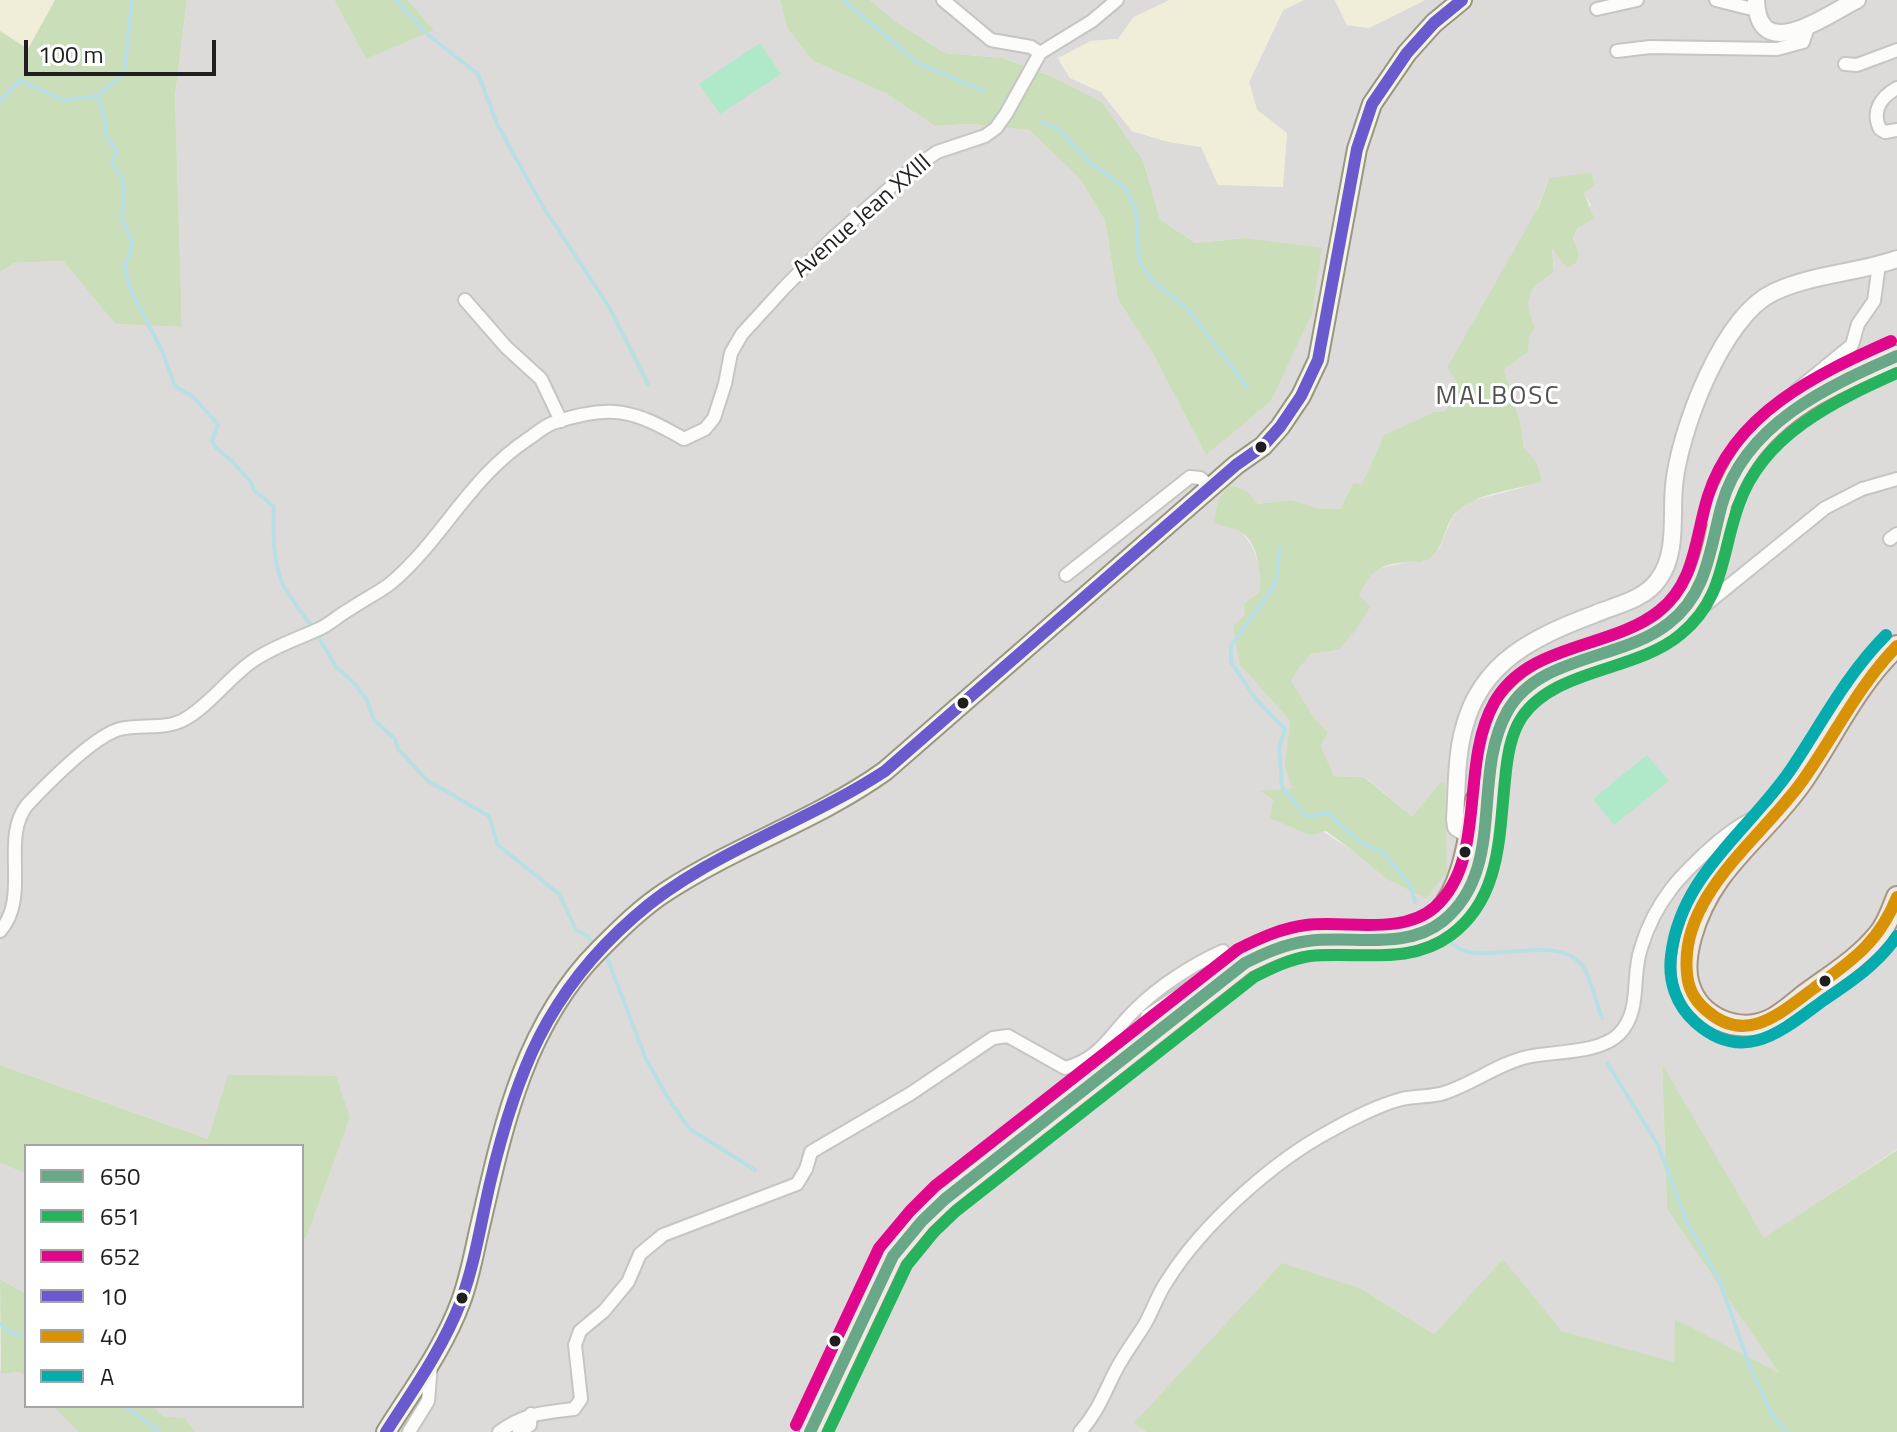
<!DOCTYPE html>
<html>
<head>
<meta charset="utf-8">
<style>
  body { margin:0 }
  #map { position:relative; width:1897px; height:1432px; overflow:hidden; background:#eeebe7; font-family:"Titillium Web",sans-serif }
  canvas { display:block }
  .legend { position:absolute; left:24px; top:1144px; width:280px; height:264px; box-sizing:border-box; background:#fff; border:2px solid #a5a5a5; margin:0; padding:10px 14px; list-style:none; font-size:24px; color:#1f1f1f }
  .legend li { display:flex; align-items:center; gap:16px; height:40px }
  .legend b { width:40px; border:2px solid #a5a5a5 }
  .scale { position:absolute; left:24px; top:40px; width:192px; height:36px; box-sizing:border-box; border:4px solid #1f1f1f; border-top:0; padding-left:10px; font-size:24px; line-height:28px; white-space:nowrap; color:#1f1f1f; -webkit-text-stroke:6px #fff; paint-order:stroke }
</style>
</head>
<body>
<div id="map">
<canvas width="1897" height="1432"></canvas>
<ul class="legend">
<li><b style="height:10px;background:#68a787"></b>650</li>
<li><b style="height:10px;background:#27b35e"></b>651</li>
<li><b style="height:10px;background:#e0078c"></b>652</li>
<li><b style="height:10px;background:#6a5acd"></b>10</li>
<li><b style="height:10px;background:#d79205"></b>40</li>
<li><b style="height:10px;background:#06abad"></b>A</li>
</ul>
<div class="scale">100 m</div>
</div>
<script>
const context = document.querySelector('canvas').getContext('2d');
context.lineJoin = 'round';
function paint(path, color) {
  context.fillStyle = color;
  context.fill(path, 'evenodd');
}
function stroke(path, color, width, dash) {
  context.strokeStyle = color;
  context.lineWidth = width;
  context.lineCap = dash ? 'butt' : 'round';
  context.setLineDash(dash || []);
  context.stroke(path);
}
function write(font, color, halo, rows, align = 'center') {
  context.font = font + ' "Titillium Web",sans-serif';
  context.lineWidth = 6;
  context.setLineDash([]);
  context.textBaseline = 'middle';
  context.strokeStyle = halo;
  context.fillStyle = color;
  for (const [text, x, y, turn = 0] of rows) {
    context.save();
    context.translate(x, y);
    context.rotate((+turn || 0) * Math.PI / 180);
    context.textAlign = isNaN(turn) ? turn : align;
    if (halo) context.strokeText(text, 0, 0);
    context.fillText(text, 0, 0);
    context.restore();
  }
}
paint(new Path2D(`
  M187,0H334L366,59L433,29L408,0H780L787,28L813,61L885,93L935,126L970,124L1029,130L1080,179L1105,221L1118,300L1151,350L1206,455L1245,238L1195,243L1160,219L1143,160L1102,102L1053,77L1003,58L945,53L895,21L870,0H1170L1134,17L1118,39L1091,41L1058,59L1070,78L1101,92L1132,131L1169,142L1202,147L1218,184L1282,187L1287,133L1257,110L1249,82L1283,10L1304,0H1335L1347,25L1369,28L1425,0H1897V1149L1764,1239L1662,1066L1667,1209L1780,1374L1676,1320L1674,1363L1562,1331L1503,1260L1434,1334L1362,1289L1135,1423L1146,1432H195L185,1418L163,1416L153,1406H302V1238L306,1237L350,1118L208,1139L0,1065V272L14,263L63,261L115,324L182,327L175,96ZM1549,178L1584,193L1591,205L1573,239L1579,253L1552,247L1554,272L1543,279L1528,296V352L1504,370L1520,421L1524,449L1536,461L1528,486L1472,501L1459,510L1452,518L1439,549L1424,562H1408L1376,569L1367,579L1358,595L1338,650L1311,654L1297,669L1291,681L1315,719L1328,732L1321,746L1334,776L1365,777L1412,816L1440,783L1426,897L1386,879L1353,851L1261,792L1292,788L1290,721L1240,665L1238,650L1245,615L1243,605L1260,591L1259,566L1252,546L1241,531L1247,491L1258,504L1291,500L1318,508L1340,509L1352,484H1362L1384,435L1433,412L1446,411L1539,205Z
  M0,1163L26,1174V1294L0,1279Z
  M0,1364L1,1374L20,1372L26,1378V1406H53L79,1432H0Z`), '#dddbd9');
paint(new Path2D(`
  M0,0H55L28,50L0,31Z
  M1170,0H1304L1283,10L1249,82L1257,110L1287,133L1283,187L1218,185L1201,147L1169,142L1132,131L1101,92L1070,78L1058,58L1091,41L1118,39L1134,17Z
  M1335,0H1425L1369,28L1347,25Z`), '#f0eed9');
paint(new Path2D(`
  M55,0H187L175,96L182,327L115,324L63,261L14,263L0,272V31L28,49Z
  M334,0H408L434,30L366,59Z
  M780,0H870L895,21L945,53L1003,58L1053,77L1102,102L1143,160L1160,219L1195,243L1245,238L1322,248L1312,313L1271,401L1206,455L1151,350L1118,300L1105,221L1080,179L1029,130L970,124L935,126L885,93L813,61L787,28Z
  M1592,173L1594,185L1584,193L1594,218L1578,228L1573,239L1579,253L1576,263L1567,268L1552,249L1554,272C1530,288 1521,299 1535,327L1529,336L1528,352L1504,370L1520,421L1524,448L1536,461L1542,481C1516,491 1482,491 1459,510C1442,523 1447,550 1425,561C1420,563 1413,561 1407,562C1379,564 1371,571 1359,595L1370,607L1354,632L1338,650L1311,654L1298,669L1291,681L1315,719L1328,732L1321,746L1334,776L1364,777L1412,816L1440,783L1445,782L1447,872L1426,898L1386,879L1353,851L1326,831L1310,835L1270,818L1273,800L1260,791L1292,788L1285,766L1290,721L1240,665L1233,626L1245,615L1243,605L1260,591C1260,572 1259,541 1239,531C1232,527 1222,527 1214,522L1218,500L1230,485L1247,491L1258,504L1291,500L1318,508L1340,509L1353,483L1362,484L1384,435L1433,412L1446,411L1457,382L1447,368L1539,206L1549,178Z
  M1662,1064L1764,1238L1897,1150V1432H1146L1134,1423L1282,1263L1362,1289L1434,1334L1503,1259L1562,1331L1674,1362L1675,1319L1779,1373L1667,1209Z
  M0,1065L208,1139L228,1075L336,1076L350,1118L306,1238H302V1146H26V1174L0,1163Z
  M0,1279L26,1294V1378L20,1372L1,1374Z
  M53,1406H153L163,1416L185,1418L195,1432H79Z`), '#cbdeba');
paint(new Path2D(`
  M760,43L781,74L720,114L699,84Z
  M1647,755L1669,781L1614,825L1593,799Z`), '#afe9ca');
paint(new Path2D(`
  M1486,626L1498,635L1502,649L1481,674L1474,675L1467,682L1459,678L1469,667L1461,658Z
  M1160,788L1172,814L1130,840L1092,877L1075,885L1064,881L1060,866L1098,827L1139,797Z`), '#dcdbd9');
stroke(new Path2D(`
  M396,0L427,34L478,74L498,126L542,205L609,307L648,384
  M843,0L918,63L984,91
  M98,96L105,120L106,135L117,152L112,163L124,181L122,219L130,236L132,248L124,266L131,291L162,351L175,386L192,396L218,424L212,441L215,447L231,460L250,481L254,490L274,507C273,528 273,562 282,582C288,596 301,611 310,624
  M0,101L20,80L63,100L98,96L124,73L132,0
  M1041,122L1057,128L1091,163L1125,188L1136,209L1139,261L1153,282L1188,309L1247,387
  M1280,547L1276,583L1231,646V662L1254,697L1285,729L1279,748L1282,787L1306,816L1328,813L1360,842L1382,852L1410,884L1415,902
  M319,638L336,667L352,681L366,698L374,720L395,739L398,749L428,781L489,816L498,845L559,894L576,930L586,935L594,944
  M1447,939C1452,943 1456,948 1462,950C1495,962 1556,934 1582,965C1590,976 1597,1004 1602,1018
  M606,955L646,1059L671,1103L690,1129L755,1170
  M1607,1063L1658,1145L1688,1225L1718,1277L1749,1364L1772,1415L1787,1432
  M0,1323L8,1331L26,1337
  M125,1406L160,1432`), '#b8dfe4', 4);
const minor = new Path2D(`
  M943,0L991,40L1031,47L1040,53
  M1716,0L1748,8L1756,7
  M1597,9L1637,0
  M1617,51L1650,47L1777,49L1803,42L1808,27
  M1845,64L1857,65L1897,50
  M1897,88C1881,97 1871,111 1880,129L1885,132L1897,130
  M465,300L506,347L541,379L561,421
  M1791,409L1797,390L1852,345L1858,324L1874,301L1879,264
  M1890,539L1897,534
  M1066,575L1190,477L1200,478L1211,487
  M1681,614L1693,612L1704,606L1825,508L1862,489L1897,479
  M0,931C31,897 0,839 27,805C47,784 94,736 120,729C140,724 167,730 185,719C210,705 230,676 254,660C275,646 297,639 319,629C330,624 339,615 350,609C363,600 378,593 391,583C442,540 469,478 528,439C536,434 544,426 553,423C610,403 634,410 684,439L705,429L714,418L725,384L731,353L742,334L784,288L833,238L907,173L937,152L985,136L996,128L1006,114L1040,53L1092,21L1117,0
  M409,1432L428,1401L431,1365
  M499,1432C525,1413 543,1413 574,1409L581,1399L575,1345L580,1331L604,1311L628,1282L640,1254L663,1235L797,1184L806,1169L811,1152L910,1094L993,1038L1008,1036L1065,1068C1102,1058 1110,1034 1135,1010C1158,987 1193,964 1223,951L1214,972L1147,1016L1144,1030L1148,1039
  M519,1432L530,1425L531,1414
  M1080,1432C1099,1410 1103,1395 1116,1370C1124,1354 1136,1339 1145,1324C1153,1310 1158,1294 1167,1281C1202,1225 1272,1162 1330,1131C1349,1120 1381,1104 1402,1099C1416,1096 1431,1097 1444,1093C1473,1084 1497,1064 1527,1057C1553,1051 1599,1054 1619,1034C1642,1011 1631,976 1641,948C1647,928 1658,906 1671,889C1688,867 1747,808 1776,814`);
const tertiary = new Path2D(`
  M1756,0C1758,68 1830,12 1857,0
  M1468,835L1456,827L1455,819C1457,789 1456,756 1464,728C1481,661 1536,636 1595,614C1616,605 1644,600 1658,580C1678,554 1671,516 1674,486C1679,432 1722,316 1774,292C1812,274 1858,273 1897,259`);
const secondary = new Path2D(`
  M386,1432C413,1389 444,1348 461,1301C471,1274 475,1246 482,1218C504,1122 526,1023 599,950C620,929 642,907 667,891C737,845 815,821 885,771L1236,465L1263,446L1280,427L1301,396L1318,360L1357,149L1372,104L1407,53L1434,23L1462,0`);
const primary = new Path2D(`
  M1715,517C1727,493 1736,468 1753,447C1791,400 1844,379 1897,356
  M1897,646C1857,683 1833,736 1803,780C1764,837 1711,865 1691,937C1687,952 1684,970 1689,985C1699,1018 1737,1034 1768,1021C1780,1016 1792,1005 1802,997C1827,978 1858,960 1878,935C1887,925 1892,910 1897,897
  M1438,913C1464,886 1469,835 1476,800
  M810,1432L893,1256L922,1221L945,1199L1245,963C1267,952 1289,942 1313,940C1357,935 1403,951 1443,921C1488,888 1486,820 1491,770C1494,748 1496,726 1510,707C1529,682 1555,669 1585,659C1608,652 1632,646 1653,635C1701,608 1714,555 1721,506`);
stroke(minor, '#c6c5c3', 16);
stroke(tertiary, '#c6c5c3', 20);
stroke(secondary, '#99987e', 22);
stroke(primary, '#a49683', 24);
stroke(minor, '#fcfcfb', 12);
stroke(tertiary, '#fcfcfb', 16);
stroke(secondary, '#f4f4ea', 18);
stroke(primary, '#f1eae4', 20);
stroke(new Path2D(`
  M810,1432L893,1256L922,1221L945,1199L1245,963C1265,953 1285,944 1308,941C1351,935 1406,951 1443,921C1507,869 1471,777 1507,712C1539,654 1622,661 1669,623C1708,593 1710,547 1722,504C1745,424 1828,386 1897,356`), '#68a787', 12);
stroke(new Path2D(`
  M828,1432L907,1265L934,1232L956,1211L1254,977C1272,968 1290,959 1310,956C1357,951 1410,966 1451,935C1501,898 1499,836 1505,780C1507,759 1510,735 1522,717C1556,668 1636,672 1681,634C1725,598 1721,553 1739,504C1763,435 1834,401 1897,373`), '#27b35e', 12);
stroke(new Path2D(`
  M796,1425L879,1248L910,1211L935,1186L1238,949C1260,938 1282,928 1306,925C1346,920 1402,936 1435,907C1488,859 1459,766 1494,703C1528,642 1610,650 1659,611C1696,582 1695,537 1708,496C1734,413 1817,374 1891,341`), '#e0078c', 12);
stroke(new Path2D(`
  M386,1432C413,1390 443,1348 461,1301C475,1263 481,1222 490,1183C516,1073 547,993 634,917C703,855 806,823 885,771L1236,465L1263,446L1280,427L1301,396L1318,360L1357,149L1372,104L1407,53L1434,23L1462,0`), '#6a5acd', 12);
stroke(new Path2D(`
  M1897,646C1858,686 1835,735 1803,780C1763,837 1679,895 1687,973C1688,988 1695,1001 1706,1010C1746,1046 1780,1013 1813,989C1851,961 1879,943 1897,897`), '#d79205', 12);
stroke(new Path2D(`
  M1886,635C1846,675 1822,723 1791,769C1749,831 1680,875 1671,956C1668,981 1676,1005 1695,1022C1744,1066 1783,1030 1824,1000C1851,982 1879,963 1897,936`), '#06abad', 12);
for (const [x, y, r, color] of [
  [1261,447,7,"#1f1f1f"],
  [963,703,7,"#1f1f1f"],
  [1465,852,7,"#1f1f1f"],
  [1825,981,7,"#1f1f1f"],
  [462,1298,7,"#1f1f1f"],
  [835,1341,7,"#1f1f1f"]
]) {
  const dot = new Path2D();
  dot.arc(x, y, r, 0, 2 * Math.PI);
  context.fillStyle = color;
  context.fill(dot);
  stroke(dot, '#fff', 3);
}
write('24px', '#1f1f1f', '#fff', [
  ["Avenue Jean XXIII",863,217,-41]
]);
context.letterSpacing = '2px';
write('26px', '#525252', '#fff', [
  ["MALBOSC",1498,398]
]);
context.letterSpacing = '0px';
</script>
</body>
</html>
